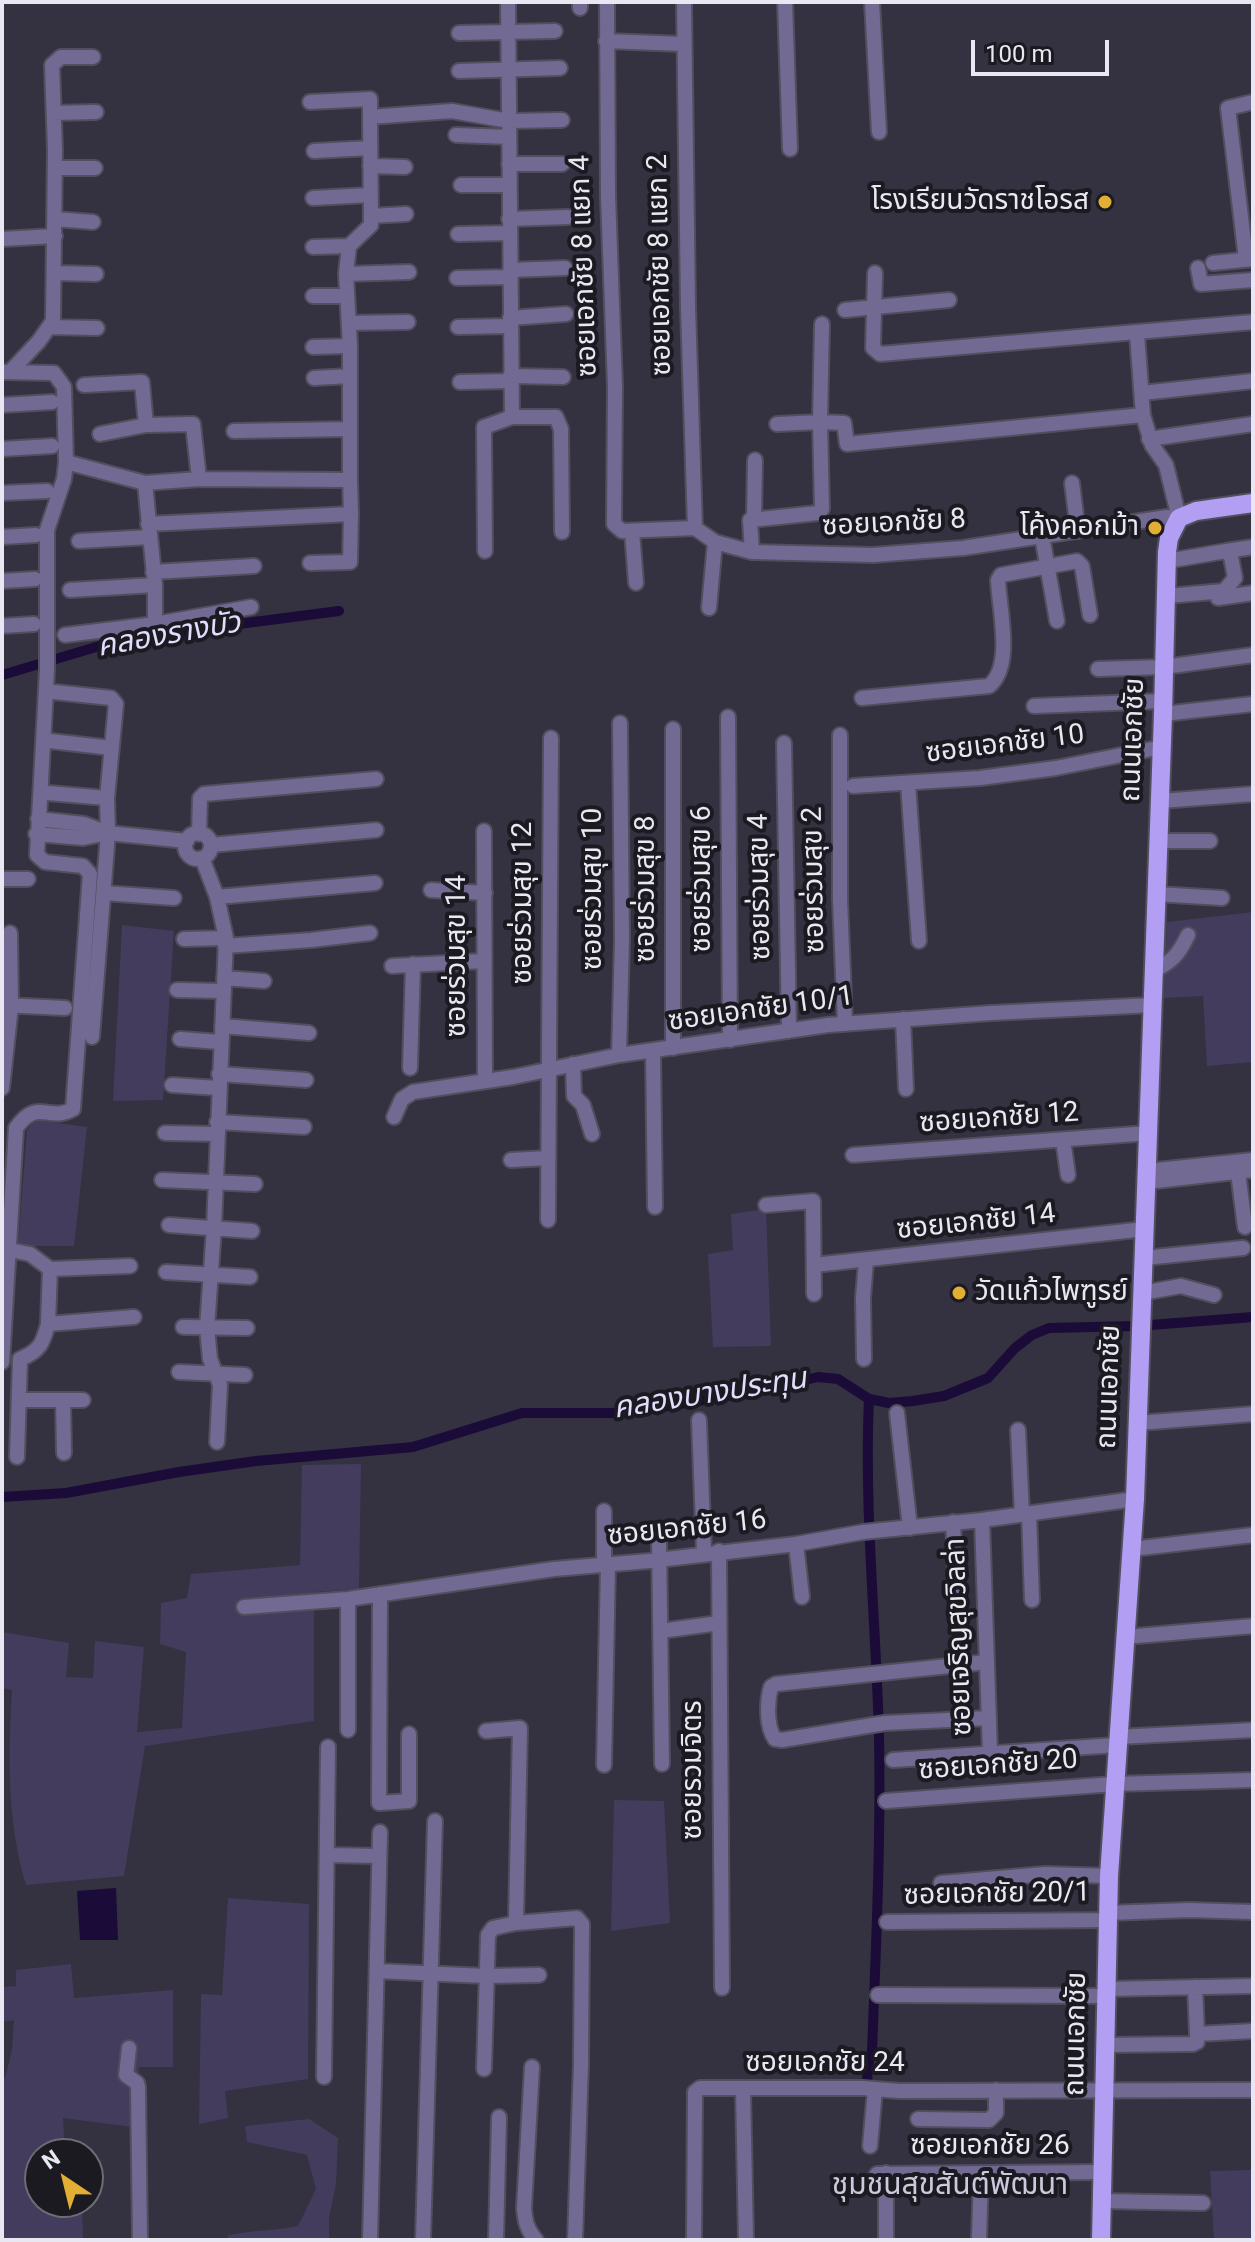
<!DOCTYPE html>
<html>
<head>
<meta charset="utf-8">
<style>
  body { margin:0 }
  #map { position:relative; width:1255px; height:2242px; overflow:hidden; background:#343141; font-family:Roboto,sans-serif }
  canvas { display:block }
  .frame { position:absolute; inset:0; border:4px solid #e9e7f2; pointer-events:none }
  .north { position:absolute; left:24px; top:2138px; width:80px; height:80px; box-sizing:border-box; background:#1b1a21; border:2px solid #6d6c75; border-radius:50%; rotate:325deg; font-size:22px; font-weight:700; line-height:32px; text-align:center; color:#e9e7f2 }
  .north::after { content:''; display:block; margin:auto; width:28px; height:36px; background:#e2af34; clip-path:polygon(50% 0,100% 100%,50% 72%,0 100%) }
  .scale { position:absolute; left:971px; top:40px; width:138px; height:36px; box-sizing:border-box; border:4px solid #e9e7f2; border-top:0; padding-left:10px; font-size:24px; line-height:28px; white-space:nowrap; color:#e9e7f2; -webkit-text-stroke:6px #1b1a21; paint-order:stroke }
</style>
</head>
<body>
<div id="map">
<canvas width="1255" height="2242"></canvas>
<div class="frame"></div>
<div class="north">N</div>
<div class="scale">100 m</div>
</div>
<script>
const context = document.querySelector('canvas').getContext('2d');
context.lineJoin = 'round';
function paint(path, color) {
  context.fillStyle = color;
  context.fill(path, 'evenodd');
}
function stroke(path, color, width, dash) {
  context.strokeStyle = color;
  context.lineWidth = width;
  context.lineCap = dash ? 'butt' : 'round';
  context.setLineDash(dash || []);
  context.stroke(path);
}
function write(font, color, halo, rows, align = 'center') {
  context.font = font + ' Roboto,"Noto Sans Thai",sans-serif';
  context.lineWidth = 8;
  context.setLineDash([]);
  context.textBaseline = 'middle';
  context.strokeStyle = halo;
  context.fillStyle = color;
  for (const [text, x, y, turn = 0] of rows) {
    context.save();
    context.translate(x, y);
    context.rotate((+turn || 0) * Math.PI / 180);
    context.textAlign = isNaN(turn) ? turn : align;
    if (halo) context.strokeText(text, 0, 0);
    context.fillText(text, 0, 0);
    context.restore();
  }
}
paint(new Path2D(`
  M1253,912V1062L1207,1066L1203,996L1164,998L1167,922Z
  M122,925L174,931L163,1100L113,1101Z
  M35,1120L87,1127L74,1246H18L27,1130Z
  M766,1209L771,1346L713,1347L708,1254L733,1250L731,1214Z
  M361,1464L359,1589L314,1592V1721L145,1746L124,1876L26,1885C7,1822 8,1755 12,1690L2,1688V1632L69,1643L66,1677L93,1678L95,1641L144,1647L137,1732L182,1728L186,1652L160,1644L161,1603L187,1598L191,1574L300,1565L302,1465Z
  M614,1800L664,1801L670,1923L611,1931Z
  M228,1898L309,1904L308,2079L225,2091L228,2118L199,2124L201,1994L222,1995Z
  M71,1964L74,1998L173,1990V2067H139L132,2127L63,2118L65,2154H40V2202H82L83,2240H2V2078H5L12,2050L14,2020L2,2022V1987L16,1986V1970Z
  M309,2119L338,2138L336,2184L329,2218V2240H226L229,2235C252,2230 275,2231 298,2226L316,2189L307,2155L247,2142L245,2126Z
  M1253,2170V2240H1214L1210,2171Z`), '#433c5d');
paint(new Path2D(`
  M116,1888L118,1940H80L77,1891Z`), '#1b0b38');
stroke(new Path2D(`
  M2,675L123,639L339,611
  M2,1497L66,1493L179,1472L256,1461L413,1447L522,1413H625L757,1391L818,1377L838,1379L869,1399L889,1403L913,1401L944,1396L988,1378L1015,1348L1032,1335L1049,1328L1138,1326L1253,1317
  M868,2094L867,2068L872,2052C876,1946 881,1841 879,1735C876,1623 864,1510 869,1399`), '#1b0b38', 10);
const minor = new Path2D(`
  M508,2L512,417
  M580,2V8
  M607,2L608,195L615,387L614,524L622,531L695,528L715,542L752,552L873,555L963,548L1167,517L1179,518L1166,465L1152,445L1143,415L1137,334
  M684,2L688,307L695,528
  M785,2L790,149
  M872,2L879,132
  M459,33L555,31
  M606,41L683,44
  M459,71L560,68
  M310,102L370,99V117
  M54,113L96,112
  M456,135L509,137
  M314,151L370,148
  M509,164H562
  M370,166L405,167
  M55,168H95
  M461,185H509
  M313,198L370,195
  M371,216L406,214
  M55,219L93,222
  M509,219L568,217
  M458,234L510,233
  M2,239L55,236
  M313,247L349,246
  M1246,259L1228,108L1253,102
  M1213,263L1253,259
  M1198,268L1201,284L1253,280
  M510,270L565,268
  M55,273L96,274
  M875,273L873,348L880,354L1253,322
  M346,274L409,272
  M457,278L510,277
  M313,296H347
  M845,310L949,300
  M510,318L566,314
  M349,323L408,322
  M822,324L820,422L844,423L847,444L1143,415
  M49,327L97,328
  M458,327L510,326
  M313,347L350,346
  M2,372L54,373L64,387L66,462L64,479L47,530V670L37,855L45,862L83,866L90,874L73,1109C48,1123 38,1097 16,1128L2,1362
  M10,372L39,341L53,321L55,150L52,65L61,57H93
  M510,376L563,377
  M314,378L350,376
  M460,382L510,381
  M84,385L142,382L146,425
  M1142,393L1253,381
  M2,405L52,402
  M234,431L350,429
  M100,434L146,425L193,424L199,479
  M1149,439L1253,424
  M2,449L52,446
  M66,462L145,483L199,479L350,480L351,514L148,524
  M350,480V346L346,274L349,246L371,225L370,117L452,111L509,121L562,120
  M1072,483L1078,531
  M2,493L47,491
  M754,519L755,460
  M632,531L636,583
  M1042,536L1057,621
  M2,537L36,535
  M79,541L150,537
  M485,551L484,427L512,417H556L561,429L562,532
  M1226,551L1253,547
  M752,552L750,520L818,513L822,509L820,422L777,424
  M1167,561L1226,551L1231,557L1235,578L1224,591L1167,596
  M310,563L350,562L351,514
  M153,572L254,566
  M2,581L35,579
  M70,590L155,585L145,483
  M1218,598L1253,593
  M709,608L715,542
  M155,624L251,607
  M2,626L34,624
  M65,635L155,624V585
  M1098,669L1164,667L1253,655
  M54,692L111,698L116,704L107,798L108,833L92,1037
  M862,698L989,686C1014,666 999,609 998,580L1001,575L1077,561L1082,566L1090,615
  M1034,706L1164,701
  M1163,714L1253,704
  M728,717L730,1040
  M840,735V899L845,1024
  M50,741L112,748
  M784,743L789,1031
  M908,783L919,941
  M853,786L980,778L1056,768L1162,747
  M48,793L107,798
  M1160,801L1253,794
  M38,819L84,824L108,833
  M484,831L485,1081
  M185 846a13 13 0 1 1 26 0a13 13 0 1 1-26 0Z
  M36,834L83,838L108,833L187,841
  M199,834L200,798L204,794L376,779
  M1159,841H1210
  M211,845L376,830
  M202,858L217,897L226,938L214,1228L207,1328L210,1359L220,1385L217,1442
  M2,879H28
  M431,890L485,893
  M104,893L174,898
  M1156,894L1222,898
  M217,897L375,883
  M184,939L226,938
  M225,946L311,940L370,933
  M392,966L483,961
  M1153,971C1172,962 1179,954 1188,935
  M224,978L264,981
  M177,990L223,991
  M2,1005L65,1008
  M903,1019L906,1089
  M222,1026L309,1033
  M180,1039L220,1042
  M673,1048V729
  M653,1051L655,1207
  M619,1055L622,939L620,723
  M573,1064L574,1096L583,1105L592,1134
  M410,1068L413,964
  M219,1074L306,1080
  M172,1085L218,1088
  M2,1088L11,1006L10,933
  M394,1117L402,1099L413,1092L513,1077L619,1055L828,1025L991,1013L1152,1005
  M217,1122L304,1127
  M165,1133L216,1134
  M1063,1140L1068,1175
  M853,1155L1149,1133
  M511,1160L548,1158
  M1147,1171L1253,1160
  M1238,1172L1245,1227
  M162,1180L255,1184
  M1147,1182L1253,1170
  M766,1205L813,1201L814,1294
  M548,1220L551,738
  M169,1225L252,1231
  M10,1250L30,1254L50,1269L130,1266
  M1144,1258L1243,1248
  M814,1265L1145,1229
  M50,1269L48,1324L134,1317
  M166,1272L250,1277
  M1142,1293L1181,1286L1214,1295
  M183,1327L247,1328
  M864,1359L863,1298L866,1261
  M179,1372L245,1375
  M21,1400H83
  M63,1400L64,1453
  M897,1413L910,1528
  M699,1420L704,1553
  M1138,1423L1253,1414
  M1018,1430L1022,1514
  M17,1457L20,1359C40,1351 43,1343 48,1324
  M604,1511V1565
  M1029,1513L1032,1600
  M982,1520L990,1752
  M953,1522L959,1634
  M659,1539L662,1764
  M796,1544L802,1597
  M1132,1549L1253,1535
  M719,1551L722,1988
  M380,1594L379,1803L409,1801V1734
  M244,1607L348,1599L554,1569L649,1561L796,1544L863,1532L982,1520L1135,1499
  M668,1630L719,1623
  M1125,1637L1253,1626
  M987,1662L776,1684L771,1687C767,1701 766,1727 775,1739L782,1740L885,1723L989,1718
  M348,1730V1599
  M1118,1737L1253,1730
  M893,1760L1117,1745
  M604,1765L608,1564
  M886,1801L1114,1784L1253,1780
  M327,1855L379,1856
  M941,1883L1045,1874L1109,1876
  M1108,1913L1189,1910L1253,1912
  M887,1922L1108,1920
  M516,1923L577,1918L582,1924L581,2064L575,2240
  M377,1971L486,1976L539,1975
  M1195,1987L1197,2034L1253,2031
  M1106,1989L1253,1986
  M878,1995L1106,1996
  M1105,2045L1193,2044L1197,2042V2034
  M129,2048L126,2075L137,2083L138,2087L140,2240
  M532,2067L524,2208C525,2221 527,2230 536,2240
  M484,2069L488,1935L493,1928L516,1923L520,1728L486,1731
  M324,2077L328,1747
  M743,2090L746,2240
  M918,2119L989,2120L996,2113V2090
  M870,2146L875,2089
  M886,2173V2240
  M877,2174L1104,2172
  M1103,2201L1203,2203
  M370,2240L380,1832
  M423,2240L435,1821
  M496,2240L499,2117
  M694,2240L695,2092L700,2088H863L899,2091L1253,2090
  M979,2240L981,2173`);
const major = new Path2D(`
  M1101,2240L1109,1876L1135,1499L1163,714L1167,552L1169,538L1179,518L1196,511L1253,503`);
stroke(minor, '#514e5d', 18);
stroke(major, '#514e5d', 22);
stroke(minor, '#736a93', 14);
stroke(major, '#b29ef2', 18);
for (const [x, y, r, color] of [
  [1105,202,8,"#e2af34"],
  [1155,528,8,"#e2af34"],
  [959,1293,8,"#e2af34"]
]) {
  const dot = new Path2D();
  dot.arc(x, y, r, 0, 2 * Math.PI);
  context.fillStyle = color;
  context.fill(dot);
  stroke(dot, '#1b1a21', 3);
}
write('28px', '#e9e7f2', '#1b1a21', [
  ["โรงเรียนวัดราชโอรส",1089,202],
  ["โค้งคอกม้า",1139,528],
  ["วัดแก้วไพฑูรย์",975,1293,"left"]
], 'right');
write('28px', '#e9e7f2', '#1b1a21', [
  ["ซอยเอกชัย 8 แยก 2",661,265,-91],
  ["ซอยเอกชัย 8 แยก 4",585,266,-92],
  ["ซอยเอกชัย 8",894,524,-3],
  ["ถนนเอกชัย",1134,740,-88],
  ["ซอยเอกชัย 10",1005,745,-7],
  ["ซอยร่วมสุข 6",703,879,-90],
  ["ซอยร่วมสุข 2",815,880,-91],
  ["ซอยร่วมสุข 4",761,887,-91],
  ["ซอยร่วมสุข 10",594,889,-90],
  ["ซอยร่วมสุข 8",647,889,-90],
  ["ซอยร่วมสุข 12",524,903,-90],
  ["ซอยร่วมสุข 14",458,956,-90],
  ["ซอยเอกชัย 10/1",761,1010,-8],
  ["ซอยเอกชัย 12",999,1119,-4],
  ["ซอยเอกชัย 14",976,1223,-6],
  ["ถนนเอกชัย",1110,1387,-88],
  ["ซอยเอกชัย 16",687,1529,-6],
  ["ซอยเจริญสุขวิลล่า",960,1637,-92],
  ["ซอยเอกชัย 20",998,1766,-4],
  ["ซอยรวมจิตร",694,1770,-90],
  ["ซอยเอกชัย 20/1",997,1895,-1],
  ["ถนนเอกชัย",1077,2034,-89],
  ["ซอยเอกชัย 24",825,2064],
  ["ซอยเอกชัย 26",990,2147]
]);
write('italic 30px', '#e3dcfd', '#1b1a21', [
  ["คลองรางบัว",169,636,-10],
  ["คลองบางประทุน",710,1395,-9]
]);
write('30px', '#cdc9dd', '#1b1a21', [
  ["ชุมชนสุขสันต์พัฒนา",950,2186]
]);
</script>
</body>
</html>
